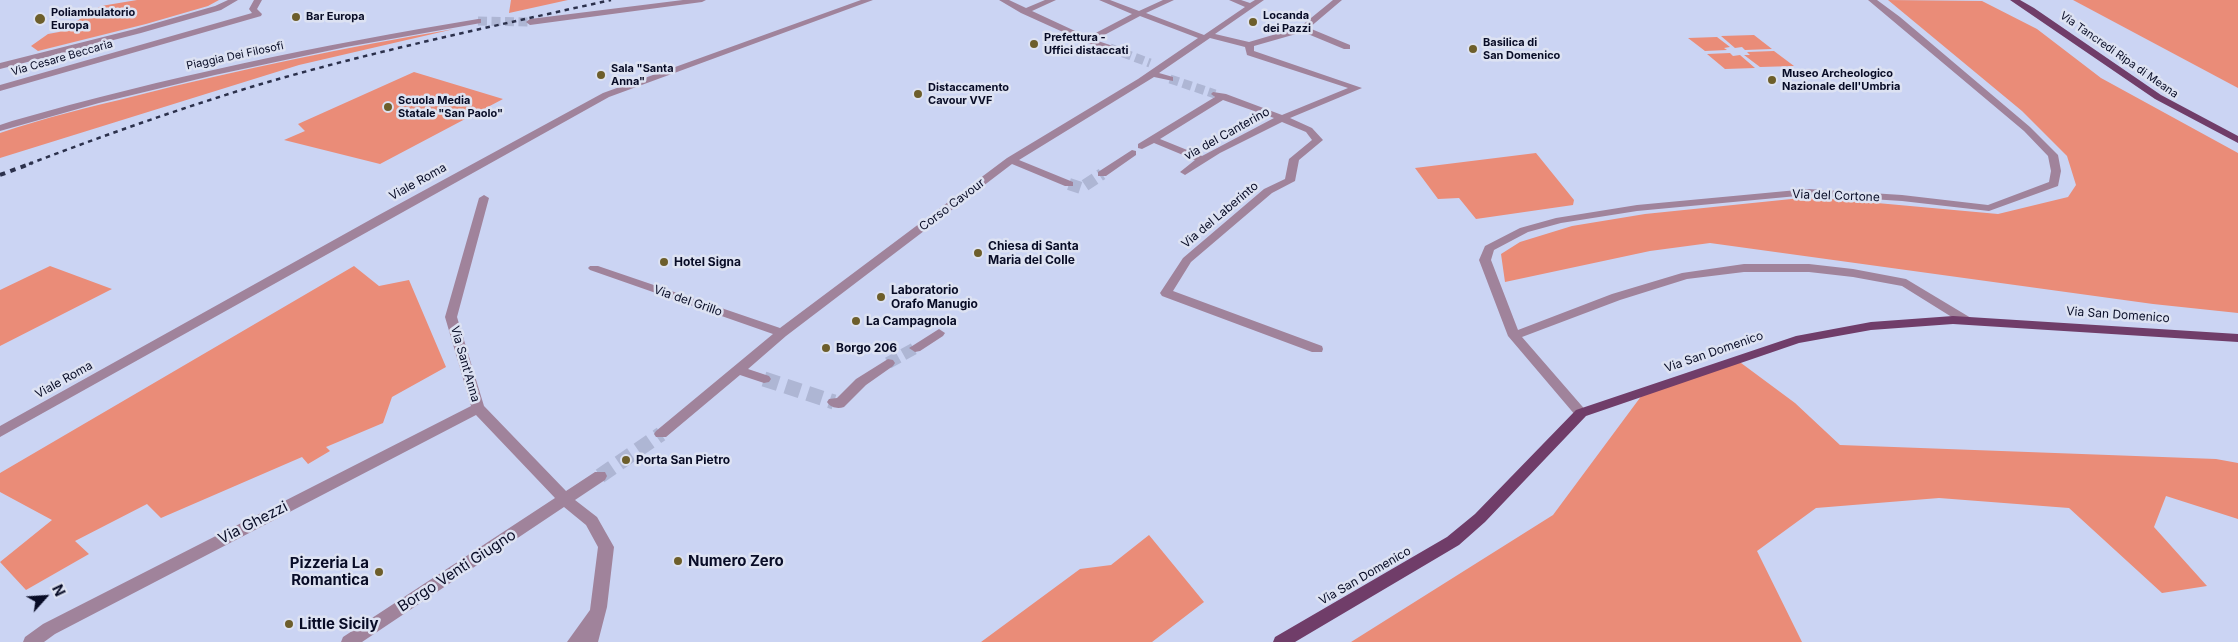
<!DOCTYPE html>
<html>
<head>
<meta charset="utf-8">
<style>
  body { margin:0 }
  #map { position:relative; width:2238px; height:642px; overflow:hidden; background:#cbd4f3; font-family:Inter,sans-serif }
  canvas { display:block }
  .north { position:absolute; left:20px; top:572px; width:50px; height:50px; -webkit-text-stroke:4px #dde2f2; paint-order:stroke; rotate:64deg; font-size:14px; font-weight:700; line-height:20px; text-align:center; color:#080c26 }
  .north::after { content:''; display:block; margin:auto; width:18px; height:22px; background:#080c26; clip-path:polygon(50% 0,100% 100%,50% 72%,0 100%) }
</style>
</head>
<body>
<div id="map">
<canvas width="2238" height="642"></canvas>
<div class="north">N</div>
</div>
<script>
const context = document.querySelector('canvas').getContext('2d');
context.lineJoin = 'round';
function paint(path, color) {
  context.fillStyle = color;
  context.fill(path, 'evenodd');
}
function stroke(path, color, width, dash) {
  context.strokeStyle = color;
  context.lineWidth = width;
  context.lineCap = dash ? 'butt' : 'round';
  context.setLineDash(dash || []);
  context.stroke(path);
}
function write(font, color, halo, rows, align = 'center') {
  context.font = font + ' Inter,sans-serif';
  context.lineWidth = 5;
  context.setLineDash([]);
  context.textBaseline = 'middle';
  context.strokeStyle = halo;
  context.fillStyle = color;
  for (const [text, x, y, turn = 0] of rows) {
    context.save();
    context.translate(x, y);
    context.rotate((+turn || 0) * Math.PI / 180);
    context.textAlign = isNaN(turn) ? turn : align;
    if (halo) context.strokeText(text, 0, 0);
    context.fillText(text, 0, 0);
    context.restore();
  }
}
paint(new Path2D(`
  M137,0H219L208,6L146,24L38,51L31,46L48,34L59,32L101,6Z
  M511,0H568L509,13Z
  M1888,0L1982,1L2037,29L2101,78L2238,153V313L2153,304L1710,243L1650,251L1505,282L1501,254L1520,242L1572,226L1645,214L1811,197L1998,214L2068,197L2076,185L2067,156L2022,111Z
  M2073,0H2238V88Z
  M454,29L299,65L0,158V133C44,118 90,107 135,96C241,69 347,47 454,29Z
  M1754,35L1772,49L1745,50L1742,47L1735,48L1721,36Z
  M1717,37L1730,47L1724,48L1727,50L1705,51L1688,38Z
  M1774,51L1794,66L1760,67L1744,55H1750L1747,52Z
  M1730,53L1733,56L1740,55L1755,68L1725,69L1707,54Z
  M414,72L503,99L380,164L284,140L305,131L298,124Z
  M1536,153L1574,200L1573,205L1476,219L1459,198L1438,199L1415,168Z
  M50,266L112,289L0,346V290Z
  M354,266L379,286L409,280L446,367L392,397L383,423L326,447L330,451L308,464L302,457L161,518L147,504L75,541L89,554L26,590L0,562L52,520L0,492V473Z
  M1737,360L1795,403L1840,445L2216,459L2238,463V519L2166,496L2154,527L2207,586L2162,593L2069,508L1939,498L1816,508L1757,551L1802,642H1351L1553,515L1645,391Z
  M1149,535L1204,602L1152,642H981L1080,569L1111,565Z`), '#ea8c78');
stroke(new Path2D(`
  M478,21L530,22
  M1110,48L1150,63
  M1170,79L1215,94`), '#aeb6d4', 9, [9, 4.5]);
stroke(new Path2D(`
  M1069,184L1081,188L1102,174
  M888,363L915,348`), '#aeb6d4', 12, [12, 5.5]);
stroke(new Path2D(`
  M764,379L834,402
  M600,476L661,434`), '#aeb6d4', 15, [15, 8]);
paint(new Path2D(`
  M228,0H238L221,10L141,33L0,69V63L135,29L215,6Z
  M254,0H262L257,9L262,14L261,16L0,91V85L252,13L249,9Z
  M683,0H706L702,2L530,25L526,22L530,19Z
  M861,0H873L609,97L0,437V426L377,216L603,93Z
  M999,0H1009L1026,8L1045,0H1056L1032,11L1088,37L1132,14L1099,0H1110L1139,11L1163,0H1174L1146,13L1204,35L1245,7L1229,0H1241L1250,3L1255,0H1264L1215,34L1249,42L1300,27L1333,0H1342L1309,28L1350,45V49H1344L1303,32L1254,46V51L1362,88L1290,118L1312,128L1323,140L1299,160L1295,181L1272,193L1191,262L1173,291L1322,346L1323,349L1322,352H1312L1162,296L1160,293L1183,258L1264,189L1285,179L1289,159L1312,140L1306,132L1282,122L1220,153L1185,175L1180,172L1195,160L1154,143L1142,149L1138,148V144L1215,97L1211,94L1213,92L1226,94L1282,115L1348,88L1247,55L1245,47L1210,38L1159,73L1173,77V81L1154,77L1019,160L1073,182V186H1065L1012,164L786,336L748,369L769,376L771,379L769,382L764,383L740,375L666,437H656L654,434L656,431L773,334L590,270L588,268L590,266H598L780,328L1007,158L1138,79L1198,38L1140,16L1095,40L1113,46L1114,48L1110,51L1085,42L1021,13ZM1223,100L1274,118L1202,156L1160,139Z
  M1868,0H1877L1900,17L2030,127L2058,155L2061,171L2058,186L1989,211L1902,201L1808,195L1637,211L1561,223L1528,232L1494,250L1491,260L1518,330L1612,294L1682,273L1744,264H1809L1853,269L1906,279L1971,318L1973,321L1971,324H1963L1902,286L1853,277L1809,272H1744L1687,279L1620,300L1522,337L1588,413L1581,417L1576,416L1508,336L1479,260L1485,246L1520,228L1556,218L1637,205L1808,189L1902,195L1988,205L2049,182L2051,171L2048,156L2024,131Z
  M478,19H481V23L346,47L215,75L99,103L0,131V125L12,121C165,77 321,45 478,19Z
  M1132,150L1136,151V155L1106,176H1098V172Z
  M484,195L489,198L457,317L484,406L566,491L595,472H605L607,476L605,480L575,500L597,517L614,547L607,607L598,642H567L590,610L598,547L586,525L564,507L362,642H341L343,637L555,498L476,415L55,634L44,642H23L25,637L43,624L471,406L445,317L479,198Z
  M939,329L945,333L943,336L920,351L915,352L909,348Z
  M888,359L893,360L895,363L893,366L866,385L844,407C838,409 831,408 827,402L829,399L837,398L856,379Z`), '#a0839b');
paint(new Path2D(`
  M2010,0H2020L2034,8L2161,95L2238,136V143L2155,99Z
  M1953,316L2238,334V342L1953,324L1871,330L1799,343L1586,416L1485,522L1459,545L1295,642H1273L1275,637L1447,537L1475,514L1576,410L1796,336L1871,322Z`), '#703d69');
stroke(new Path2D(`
  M29,164C102,136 176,110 251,87C369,52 490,27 611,0`), '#2c314c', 2.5, [4.5, 4.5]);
stroke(new Path2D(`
  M0,175L32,163`), '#2c314c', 4, [5.5, 5.5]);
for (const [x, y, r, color] of [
  [296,17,5,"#6d5e2b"],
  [40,19,6,"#6d5e2b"],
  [1253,22,5,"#6d5e2b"],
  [1034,44,5,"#6d5e2b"],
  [1473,49,5,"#6d5e2b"],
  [601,75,5,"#6d5e2b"],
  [1772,80,5,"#6d5e2b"],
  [918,94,5,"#6d5e2b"],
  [388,107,5,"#6d5e2b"],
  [978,253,5,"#6d5e2b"],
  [664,262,5,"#6d5e2b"],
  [881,297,5,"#6d5e2b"],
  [856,321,5,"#6d5e2b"],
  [826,348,5,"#6d5e2b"],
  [626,460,5,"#6d5e2b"],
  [678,561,5,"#6d5e2b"],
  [379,572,5,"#6d5e2b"],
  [289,624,5,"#6d5e2b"]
]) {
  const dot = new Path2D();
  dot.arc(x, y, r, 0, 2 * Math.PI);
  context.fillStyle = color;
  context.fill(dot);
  stroke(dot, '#dde2f2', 2);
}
write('bold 11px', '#080c26', '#dde2f2', [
  ["Poliambulatorio",51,13],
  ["Europa",51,26],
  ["Locanda",1263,16],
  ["dei Pazzi",1263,29],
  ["Bar Europa",306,17],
  ["Prefettura -",1044,38],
  ["Uffici distaccati",1044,51],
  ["Basilica di",1483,43],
  ["San Domenico",1483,56],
  ["Sala \"Santa",611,69],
  ["Anna\"",611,82],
  ["Museo Archeologico",1782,74],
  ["Nazionale dell'Umbria",1782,87],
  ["Distaccamento",928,88],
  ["Cavour VVF",928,101],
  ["Scuola Media",398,101],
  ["Statale \"San Paolo\"",398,114]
], 'left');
write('11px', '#080c26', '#dde2f2', [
  ["Via Tancredi Ripa di Meana",2119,55,35],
  ["Piaggia Dei Filosofi",235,56,-12],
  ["Via Cesare Beccaria",62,58,-16]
]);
write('12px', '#080c26', '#dde2f2', [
  ["via del Canterino",1227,134,-29],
  ["Viale Roma",418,182,-29],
  ["Via del Cortone",1836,196,2],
  ["Corso Cavour",952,205,-37],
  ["Via del Laberinto",1220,215,-40],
  ["Via del Grillo",688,301,19],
  ["Via San Domenico",2118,315,4],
  ["Via San Domenico",1714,352,-19],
  ["Via Sant'Anna",465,364,74],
  ["Viale Roma",64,380,-29],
  ["Via San Domenico",1365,576,-30]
]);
write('bold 12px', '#080c26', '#dde2f2', [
  ["Chiesa di Santa",988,246],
  ["Maria del Colle",988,260],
  ["Hotel Signa",674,262],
  ["Laboratorio",891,290],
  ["Orafo Manugio",891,304],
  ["La Campagnola",866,321],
  ["Borgo 206",836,348],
  ["Porta San Pietro",636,460]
], 'left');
write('15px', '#080c26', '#dde2f2', [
  ["Via Ghezzi",253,523,-27],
  ["Borgo Venti Giugno",457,571,-33]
]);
write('bold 15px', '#080c26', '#dde2f2', [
  ["Numero Zero",688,561],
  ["Pizzeria La",369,563,"right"],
  ["Romantica",369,580,"right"],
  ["Little Sicily",299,624]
], 'left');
</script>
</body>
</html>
